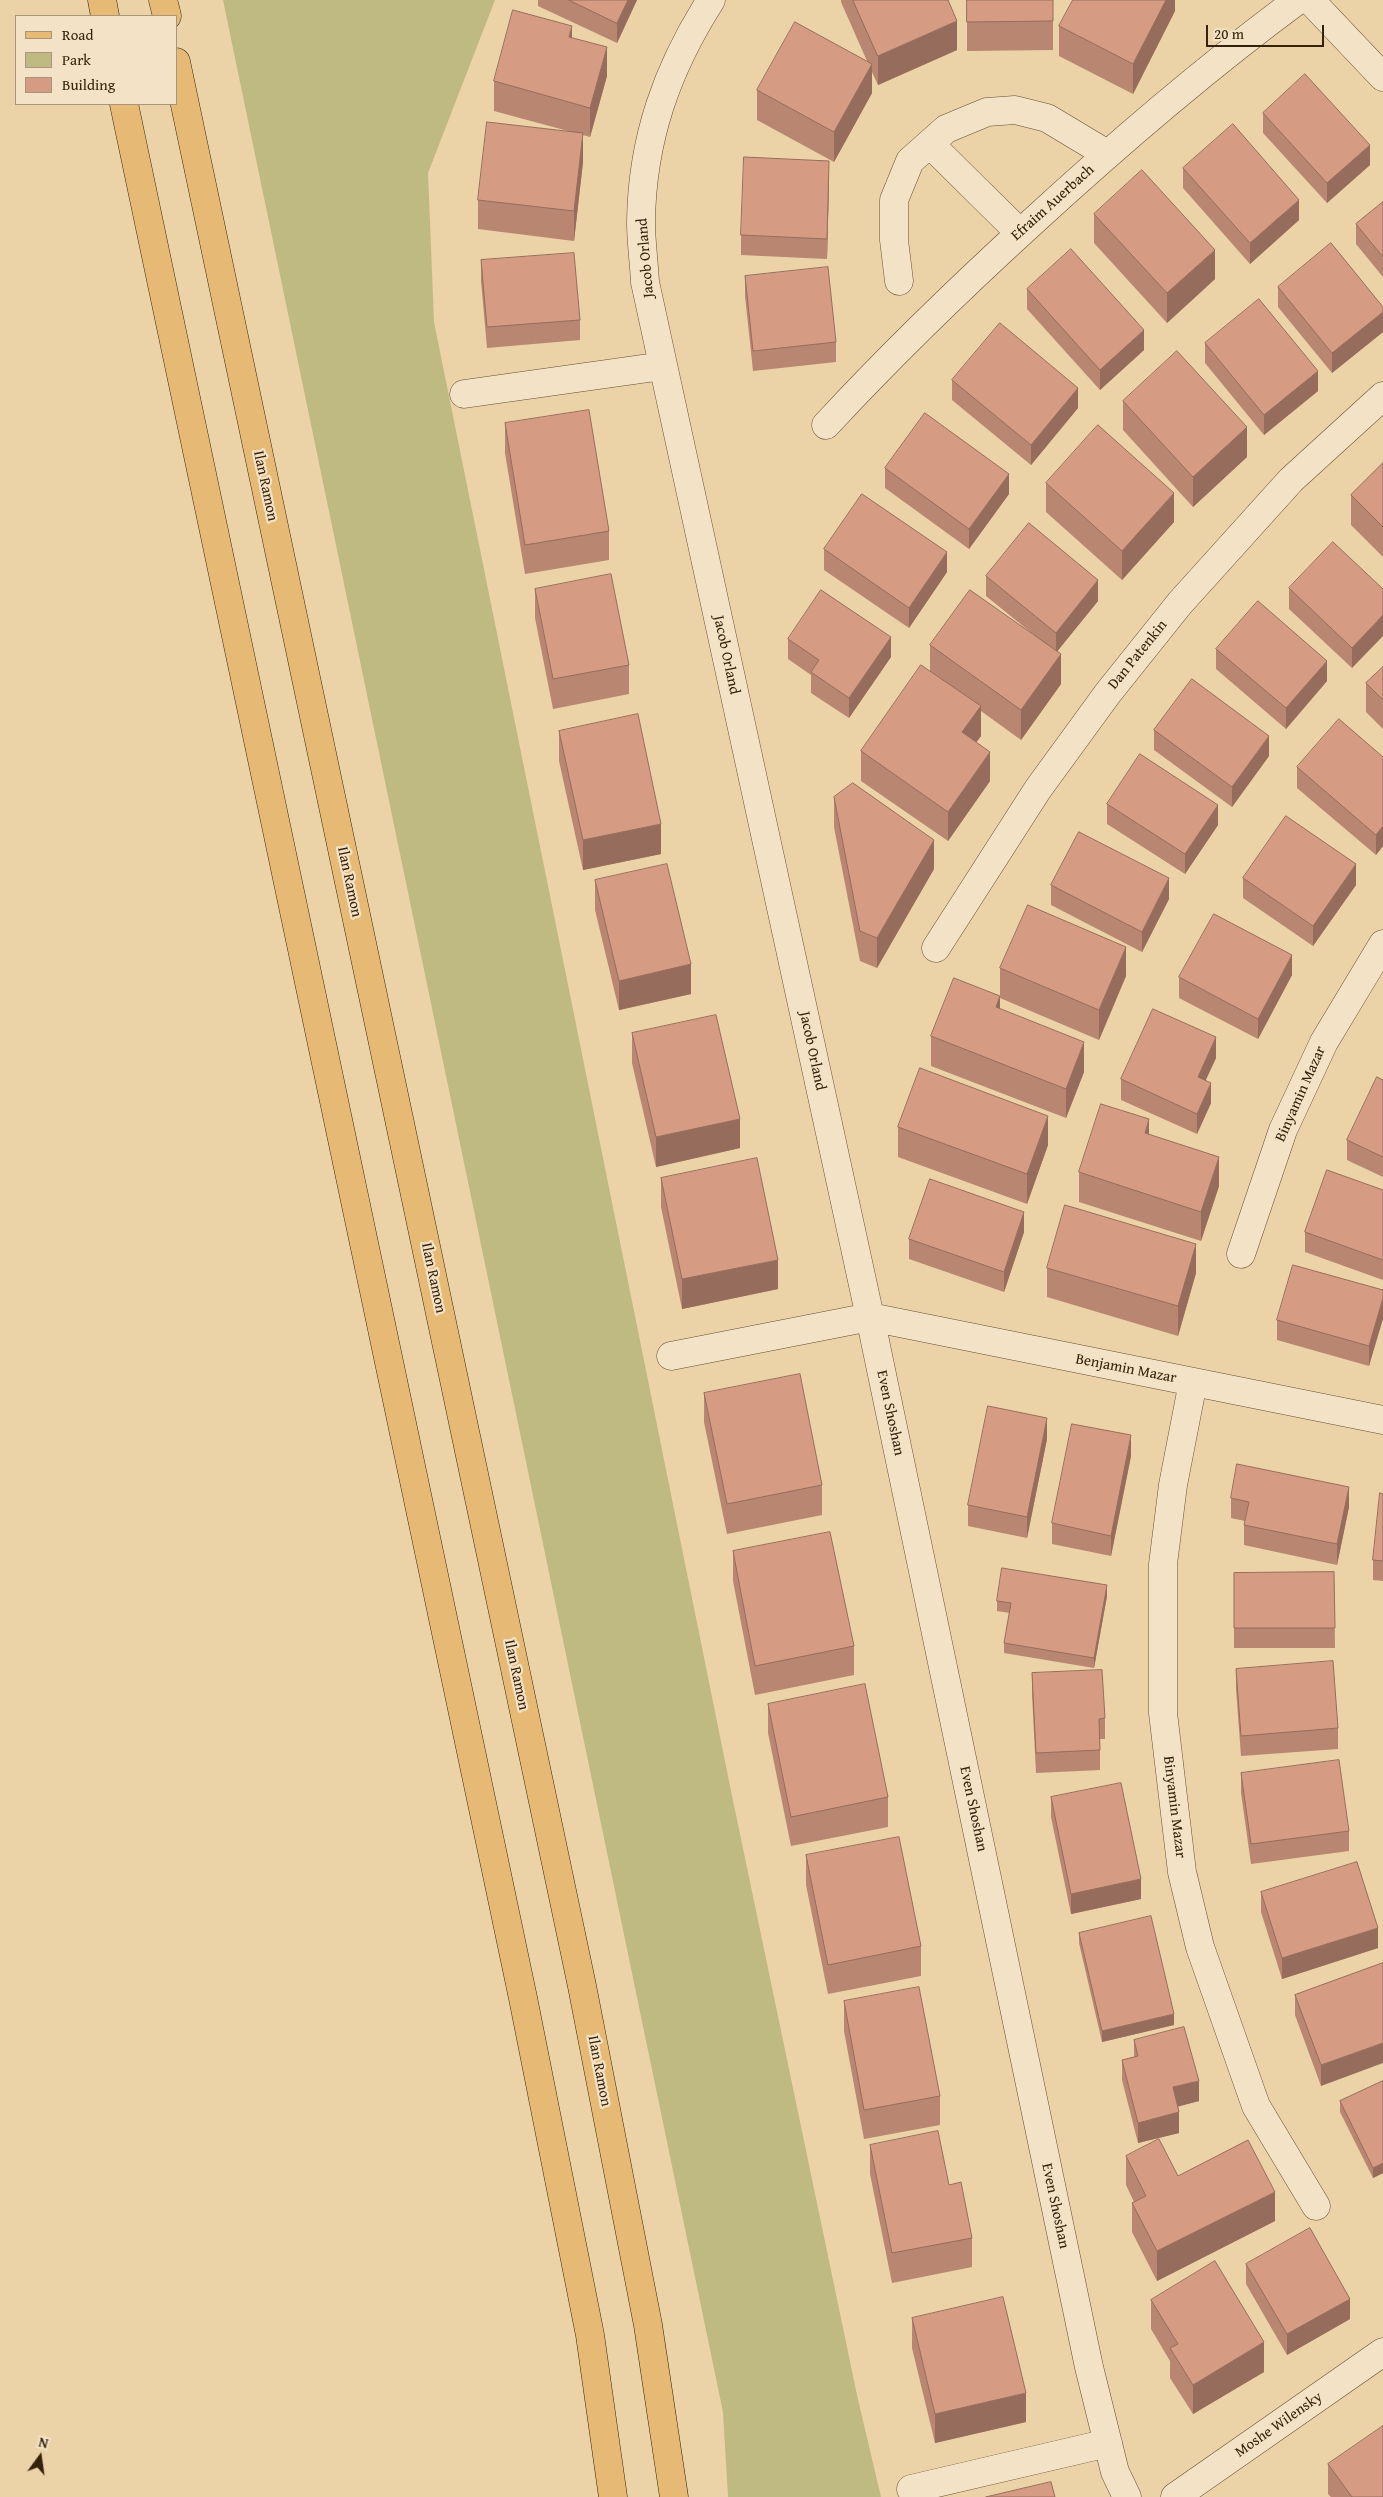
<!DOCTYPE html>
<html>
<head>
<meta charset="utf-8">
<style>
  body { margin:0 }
  #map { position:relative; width:1383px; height:2497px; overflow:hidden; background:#ecd2a7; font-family:"Gentium Book Plus",serif }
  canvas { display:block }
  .legend { position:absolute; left:15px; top:15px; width:162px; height:90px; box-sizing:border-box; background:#f3e2c6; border:1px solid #a7957c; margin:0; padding:6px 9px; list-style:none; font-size:15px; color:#35220c }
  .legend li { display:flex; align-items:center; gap:10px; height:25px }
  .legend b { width:25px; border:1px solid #a7957c }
  .north { position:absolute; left:15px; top:2432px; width:50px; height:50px; -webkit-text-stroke:4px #f3e2c6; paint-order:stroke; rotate:14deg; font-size:14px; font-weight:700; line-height:20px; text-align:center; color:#35220c }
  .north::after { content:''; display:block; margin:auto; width:18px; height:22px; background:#35220c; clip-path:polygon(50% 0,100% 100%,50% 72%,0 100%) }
  .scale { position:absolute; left:1206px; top:25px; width:118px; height:22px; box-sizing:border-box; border:2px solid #35220c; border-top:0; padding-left:6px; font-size:15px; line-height:18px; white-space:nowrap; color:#35220c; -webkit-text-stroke:4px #f3e2c6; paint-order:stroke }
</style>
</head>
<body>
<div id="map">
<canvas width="1383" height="2497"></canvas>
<ul class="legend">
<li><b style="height:6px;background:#e6b974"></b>Road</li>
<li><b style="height:14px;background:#bfba82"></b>Park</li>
<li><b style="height:14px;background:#d69c83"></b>Building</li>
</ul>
<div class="north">N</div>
<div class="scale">20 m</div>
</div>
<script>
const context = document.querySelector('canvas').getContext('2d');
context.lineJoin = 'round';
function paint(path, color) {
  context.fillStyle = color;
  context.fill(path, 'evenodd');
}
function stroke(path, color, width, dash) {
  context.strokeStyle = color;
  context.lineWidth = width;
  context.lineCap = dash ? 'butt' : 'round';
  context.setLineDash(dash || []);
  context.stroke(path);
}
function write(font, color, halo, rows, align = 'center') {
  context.font = font + ' "Gentium Book Plus",serif';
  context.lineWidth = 4.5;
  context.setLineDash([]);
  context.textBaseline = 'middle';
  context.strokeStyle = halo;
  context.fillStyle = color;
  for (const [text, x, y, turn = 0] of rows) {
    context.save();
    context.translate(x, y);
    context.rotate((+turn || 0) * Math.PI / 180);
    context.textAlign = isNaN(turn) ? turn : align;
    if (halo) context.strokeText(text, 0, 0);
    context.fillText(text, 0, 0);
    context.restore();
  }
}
paint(new Path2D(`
  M223,0H495L428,173L434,322L730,1786L857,2395L881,2497H728L723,2412Z`), '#bfba82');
const minor = new Path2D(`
  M711,0C667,69 642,139 641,222C641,242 644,262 645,282L870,1317L1089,2367L1115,2472L1127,2497
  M1310,0L1383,77
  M930,144L1020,233
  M899,281L894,240V200L910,161L946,129L987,112L1015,110L1047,118L1107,154
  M464,394L663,366
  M826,425C890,356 958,290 1028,226C1115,146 1203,70 1298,0
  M936,948L1038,789L1108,693L1180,603L1291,480L1383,396
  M1241,1254L1283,1130L1324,1042L1383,944
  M671,1356L870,1317L1383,1420
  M1193,1382L1173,1485L1163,1564V1713L1182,1872L1200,1947L1256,2106L1316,2206
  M911,2489L1108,2443
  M1175,2497L1383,2352`);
const major = new Path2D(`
  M102,0L105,16
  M163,0L167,16
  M176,62L582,1986L648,2325L674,2497
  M124,104L523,1998L590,2335L613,2497`);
stroke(minor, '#634e33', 29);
stroke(major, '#35220c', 29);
stroke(minor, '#f3e2c6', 28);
stroke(major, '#e6b974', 28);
paint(new Path2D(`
  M538,0H637L617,43L538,6Z
  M841,0H948L957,50L878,85L872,72V93L834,162L757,120V90L867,61L841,2Z
  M967,0H1053V50L967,51Z
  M1175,0V11L1133,94L1059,56V26Z
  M572,38L607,76L590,137L583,135V162L574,241L478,229V200L568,131L494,111V81Z
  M1263,113L1370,165L1327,203L1263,133Z
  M1183,168L1299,220L1250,264L1183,188Z
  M829,181L827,259L741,255V235Z
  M1383,202V277L1356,244V224Z
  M1094,214L1215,279L1167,323L1094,243Z
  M481,260L580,320V340L487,348L481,281Z
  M745,276L836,342V362L753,371L745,296Z
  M1278,287L1383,307V332L1332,373L1278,307Z
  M1027,289L1144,350L1100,390L1027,309Z
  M1205,343L1318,391L1264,435L1205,363Z
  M952,380L1078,408L1031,465L952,400Z
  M1123,401L1247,457L1193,507L1123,430Z
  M505,423L609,531V560L525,574L505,453Z
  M1383,463V557L1351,525V495Z
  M885,468L1009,494L969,549L885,488Z
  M1046,483L1174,522L1122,580L1046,512Z
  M824,549L947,572L909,628L824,570Z
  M986,576L1098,601L1057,651L1061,684L1021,740L981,711V736L976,742L990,781L948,841L861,781V751L930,671V645L1034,635L986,596Z
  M1289,588L1383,589L1352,668L1289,609Z
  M535,589L629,665V694L553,709L535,618Z
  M788,639L891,657L849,718L811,693V675L788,659Z
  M1216,649L1327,681L1286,729L1216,669Z
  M1383,667V729L1366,712V683Z
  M1154,730L1269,756L1232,807L1154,750Z
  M559,731L661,854L583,870L559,761Z
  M1383,757V846L1376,855L1297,788V767Z
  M834,797L934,869L877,968L860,961L834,827Z
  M1107,804L1218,825L1185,874L1107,824Z
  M1243,878L1356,885L1313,946L1243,898Z
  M595,880L691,994L619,1010L595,910Z
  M1051,885L1169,899L1142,952L1051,905Z
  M1000,968L1126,976L1099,1040L1000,998V1009L1084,1072L1066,1118L931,1066V1036L1000,996Z
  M1292,975L1258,1039L1179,998V977Z
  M632,1033L740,1148L656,1167L632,1063Z
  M1216,1058L1205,1081L1211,1103L1197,1134L1121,1100V1079Z
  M1383,1080V1177L1347,1160V1140Z
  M898,1127L1048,1145L1027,1204L898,1157Z
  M1079,1172L1219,1186L1201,1241L1079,1202Z
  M661,1178L778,1289L682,1309L661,1207Z
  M1383,1190V1280L1305,1252V1232Z
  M1024,1232L1004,1292L909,1259V1239Z
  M1047,1268L1196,1273L1178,1336L1047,1297Z
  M1383,1290L1369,1366L1277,1340V1320Z
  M704,1393L822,1485V1515L727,1534L704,1422Z
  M1047,1439L1027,1538L968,1526V1505Z
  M1131,1456L1111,1556L1052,1544V1523Z
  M1383,1494V1581L1373,1580V1560Z
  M1231,1498L1349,1507L1337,1565L1244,1545V1525L1245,1521L1231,1518Z
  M733,1551L854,1646V1675L755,1695L733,1581Z
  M1334,1572L1335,1648H1234V1573Z
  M1107,1596L1094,1668L1004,1653V1643L1010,1613L997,1611V1601Z
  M1236,1669L1338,1728V1749L1241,1756L1236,1689Z
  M1032,1673L1105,1718V1739H1100V1770L1036,1773L1032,1694Z
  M768,1704L888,1797V1827L791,1846L768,1733Z
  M1241,1773L1349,1831V1851L1251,1864L1241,1793Z
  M1051,1797L1141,1899L1071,1914L1051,1817Z
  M806,1855L921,1946V1976L828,1994L806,1885Z
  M1261,1892L1378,1948L1282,1979L1261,1912Z
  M1079,1933L1174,2025L1102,2042L1079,1943Z
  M1383,1963L1321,2086L1295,2015V1995Z
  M844,2001L940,2096V2125L864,2139L844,2031Z
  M1134,2040L1199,2101L1178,2106L1179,2133L1138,2143L1122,2080V2060L1134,2057Z
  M1383,2081V2173L1373,2178L1340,2112V2101Z
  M870,2145L949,2185L972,2238V2267L892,2283L870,2174Z
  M1126,2156L1178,2176L1275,2221L1157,2281L1132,2232V2203L1134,2202L1126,2185Z
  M1246,2264L1350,2319L1287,2355L1246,2284Z
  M1151,2300L1264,2372L1193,2414L1170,2378V2361L1151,2329Z
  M912,2318L1026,2422L935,2443L912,2348Z
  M1328,2464L1383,2497H1331L1328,2494Z`), '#b88671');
paint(new Path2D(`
  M628,0H637L617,43V23Z
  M1166,0H1175V11L1133,94V64Z
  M957,21V50L878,85V56Z
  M572,26V55L569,37Z
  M607,47V76L590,137V108Z
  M872,64V93L834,162V132Z
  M583,133V162L574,241V211Z
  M1370,145V165L1327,203V183Z
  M829,161V181L827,259V239Z
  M1299,200V220L1250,264V243Z
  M1215,250V279L1167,323V293Z
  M1383,312V332L1332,373V353Z
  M1144,330V350L1100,390V370Z
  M1318,371V391L1264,435V415Z
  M1078,388V408L1031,465V445Z
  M1247,427V457L1193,507V477Z
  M1009,474V494L969,549V529Z
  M1174,493V522L1122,580V551Z
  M947,552V572L909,628V608Z
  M1098,580V601L1056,653V633Z
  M1383,615V636L1352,668V648Z
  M891,637V657L849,718V698Z
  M1061,654V684L1021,740V710Z
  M1327,661V681L1286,729V708Z
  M981,706V736L962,762V732Z
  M1269,736V756L1232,807V787Z
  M990,752V781L948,841V812Z
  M1218,805V825L1185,874V854Z
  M661,824V854L583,870V840Z
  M1383,826V846L1376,855V835Z
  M934,840V869L877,968V938Z
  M1356,864V885L1313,946V926Z
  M1169,878V899L1142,952V932Z
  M1126,947V976L1099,1040V1010Z
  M1292,955V975L1258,1039V1019Z
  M691,964V994L619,1010V981Z
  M1000,996V1025L996,1007Z
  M1216,1037V1058L1198,1097V1077Z
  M1084,1042V1072L1066,1118V1089Z
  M1211,1083V1103L1197,1134V1114Z
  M1048,1116V1145L1027,1204V1174Z
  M740,1119V1148L656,1167V1137Z
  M1149,1119V1149L1145,1133Z
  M1219,1157V1186L1201,1241V1212Z
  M1024,1212V1232L1004,1292V1272Z
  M1196,1244V1273L1178,1336V1306Z
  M778,1260V1289L682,1309V1279Z
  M1383,1298V1319L1369,1366V1346Z
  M1047,1418V1439L1027,1538V1517Z
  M1131,1435V1456L1111,1556V1536Z
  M1349,1487V1507L1337,1565V1544Z
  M1107,1585V1596L1094,1668V1658Z
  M1141,1879V1899L1071,1914V1894Z
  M1378,1928V1948L1282,1979V1958Z
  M1174,2014V2025L1102,2042V2031Z
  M1383,2043V2063L1321,2086V2065Z
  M1199,2081V2101L1173,2108V2087Z
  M1179,2112V2133L1138,2143V2123Z
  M1383,2163V2173L1373,2178V2168Z
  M1275,2192V2221L1157,2281V2251Z
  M1350,2299V2319L1287,2355V2334Z
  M1264,2342V2372L1193,2414V2385Z
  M1026,2393V2422L935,2443V2414Z`), '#966d5c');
const building = new Path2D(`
  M569,0H628L617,23Z
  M853,0H948L957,21L878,56Z
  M967,0H1053V21L967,22Z
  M1073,0H1166L1133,64L1059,26Z
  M513,10L572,26L569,37L607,47L590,108L494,81Z
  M795,22L872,64L834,132L757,90Z
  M1305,74L1370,145L1327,183L1263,113Z
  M487,122L583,133L574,211L478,200Z
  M1233,124L1299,200L1250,243L1183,168Z
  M744,157L829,161L827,239L741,235Z
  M1142,170L1215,250L1167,293L1094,214Z
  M1383,202V257L1356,224Z
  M1331,243L1383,307V312L1332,353L1278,287Z
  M1071,249L1144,330L1100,370L1027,289Z
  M574,253L580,320L487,327L481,260Z
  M828,267L836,342L753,351L745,276Z
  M1259,299L1318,371L1264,415L1205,343Z
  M1000,323L1078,388L1031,445L952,380Z
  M1177,351L1247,427L1193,477L1123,401Z
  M589,410L609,531L525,545L505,423Z
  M925,413L1009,474L969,529L885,468Z
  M1098,425L1174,493L1122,551L1046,483Z
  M1383,463V527L1351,495Z
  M862,494L947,552L909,608L824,549Z
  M1029,523L1098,580L1056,633L986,576Z
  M1333,542L1383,589V615L1352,648L1289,588Z
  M611,574L629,665L553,679L535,589Z
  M821,590L891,637L849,698L811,672L819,660L788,639Z
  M970,590L1061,654L1021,710L930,645Z
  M1258,601L1327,661L1286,708L1216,649Z
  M921,665L981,706L962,732L990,752L948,812L861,751Z
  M1383,667V700L1366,683Z
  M1192,679L1269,736L1232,787L1154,730Z
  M638,714L661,824L583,840L559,731Z
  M1339,719L1383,757V826L1376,835L1297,767Z
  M1140,754L1218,805L1185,854L1107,804Z
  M853,783L934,840L877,938L860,931L834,797Z
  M1286,816L1356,864L1313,926L1243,878Z
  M1079,832L1169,878L1142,932L1051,885Z
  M667,864L691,964L619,981L595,880Z
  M1028,905L1126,947L1099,1010L1000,968Z
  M1214,914L1292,955L1258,1019L1179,977Z
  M954,978L1000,996L996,1007L1084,1042L1066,1089L931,1036Z
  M1153,1009L1216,1037L1198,1077L1211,1083L1197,1114L1121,1079Z
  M716,1015L740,1119L656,1137L632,1033Z
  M920,1068L1048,1116L1027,1174L898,1127Z
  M1377,1077L1383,1080V1157L1347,1140Z
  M1101,1104L1149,1119L1145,1133L1219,1157L1201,1212L1079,1172Z
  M757,1158L778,1260L682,1279L661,1178Z
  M1327,1170L1383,1190V1260L1305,1232Z
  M930,1179L1024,1212L1004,1272L909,1239Z
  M1065,1205L1196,1244L1178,1306L1047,1268Z
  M1293,1265L1383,1290V1298L1369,1346L1277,1320Z
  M800,1374L822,1485L727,1504L704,1393Z
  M988,1406L1047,1418L1027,1517L968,1505Z
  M1072,1424L1131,1435L1111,1536L1052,1523Z
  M1237,1464L1349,1487L1337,1544L1244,1525L1249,1502L1231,1498Z
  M1380,1493L1383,1494V1561L1373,1560Z
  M830,1532L854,1646L755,1666L733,1551Z
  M1002,1568L1107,1585L1094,1658L1004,1643L1011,1603L997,1601Z
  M1334,1572L1335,1628H1234V1573Z
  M1333,1661L1338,1728L1241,1736L1236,1669Z
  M1102,1670L1105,1718L1099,1719L1100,1750L1036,1753L1032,1673Z
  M865,1684L888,1797L791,1817L768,1704Z
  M1339,1760L1349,1831L1251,1844L1241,1773Z
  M1121,1783L1141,1879L1071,1894L1051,1797Z
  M899,1837L921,1946L828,1965L806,1855Z
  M1357,1862L1378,1928L1282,1958L1261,1892Z
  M1151,1916L1174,2014L1102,2031L1079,1933Z
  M1383,1963V2043L1321,2065L1295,1995Z
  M919,1987L940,2096L864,2110L844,2001Z
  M1184,2027L1199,2081L1173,2087L1179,2112L1138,2123L1122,2060L1138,2056L1134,2040Z
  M1383,2081V2163L1373,2168L1340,2101Z
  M938,2131L949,2185L961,2182L972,2238L892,2253L870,2145Z
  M1159,2139L1178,2176L1248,2140L1275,2192L1157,2251L1132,2203L1146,2196L1126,2156Z
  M1310,2228L1350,2299L1287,2334L1246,2264Z
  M1215,2261L1264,2342L1193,2385L1170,2348L1178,2344L1151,2300Z
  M1003,2297L1026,2393L935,2414L912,2318Z
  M1383,2426V2497H1352L1328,2464Z
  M1051,2482L1055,2497H986Z`);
paint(building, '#d69c83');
stroke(building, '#966d5c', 1);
write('15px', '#35220c', '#f3e2c6', [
  ["Efraim Auerbach",1053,203,-42],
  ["Jacob Orland",646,258,-95],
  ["Ilan Ramon",265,486,78],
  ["Jacob Orland",726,655,78],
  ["Dan Patenkin",1138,655,-51],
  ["Ilan Ramon",349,882,78],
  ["Jacob Orland",812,1051,78],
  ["Binyamin Mazar",1301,1094,-66],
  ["Ilan Ramon",433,1278,78],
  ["Benjamin Mazar",1126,1369,11],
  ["Even Shoshan",890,1413,78],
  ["Ilan Ramon",516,1675,78],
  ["Binyamin Mazar",1174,1807,83],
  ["Even Shoshan",973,1809,78],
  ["Ilan Ramon",599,2071,79],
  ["Even Shoshan",1055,2206,78],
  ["Moshe Wilensky",1279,2425,-35]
]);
</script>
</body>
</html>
